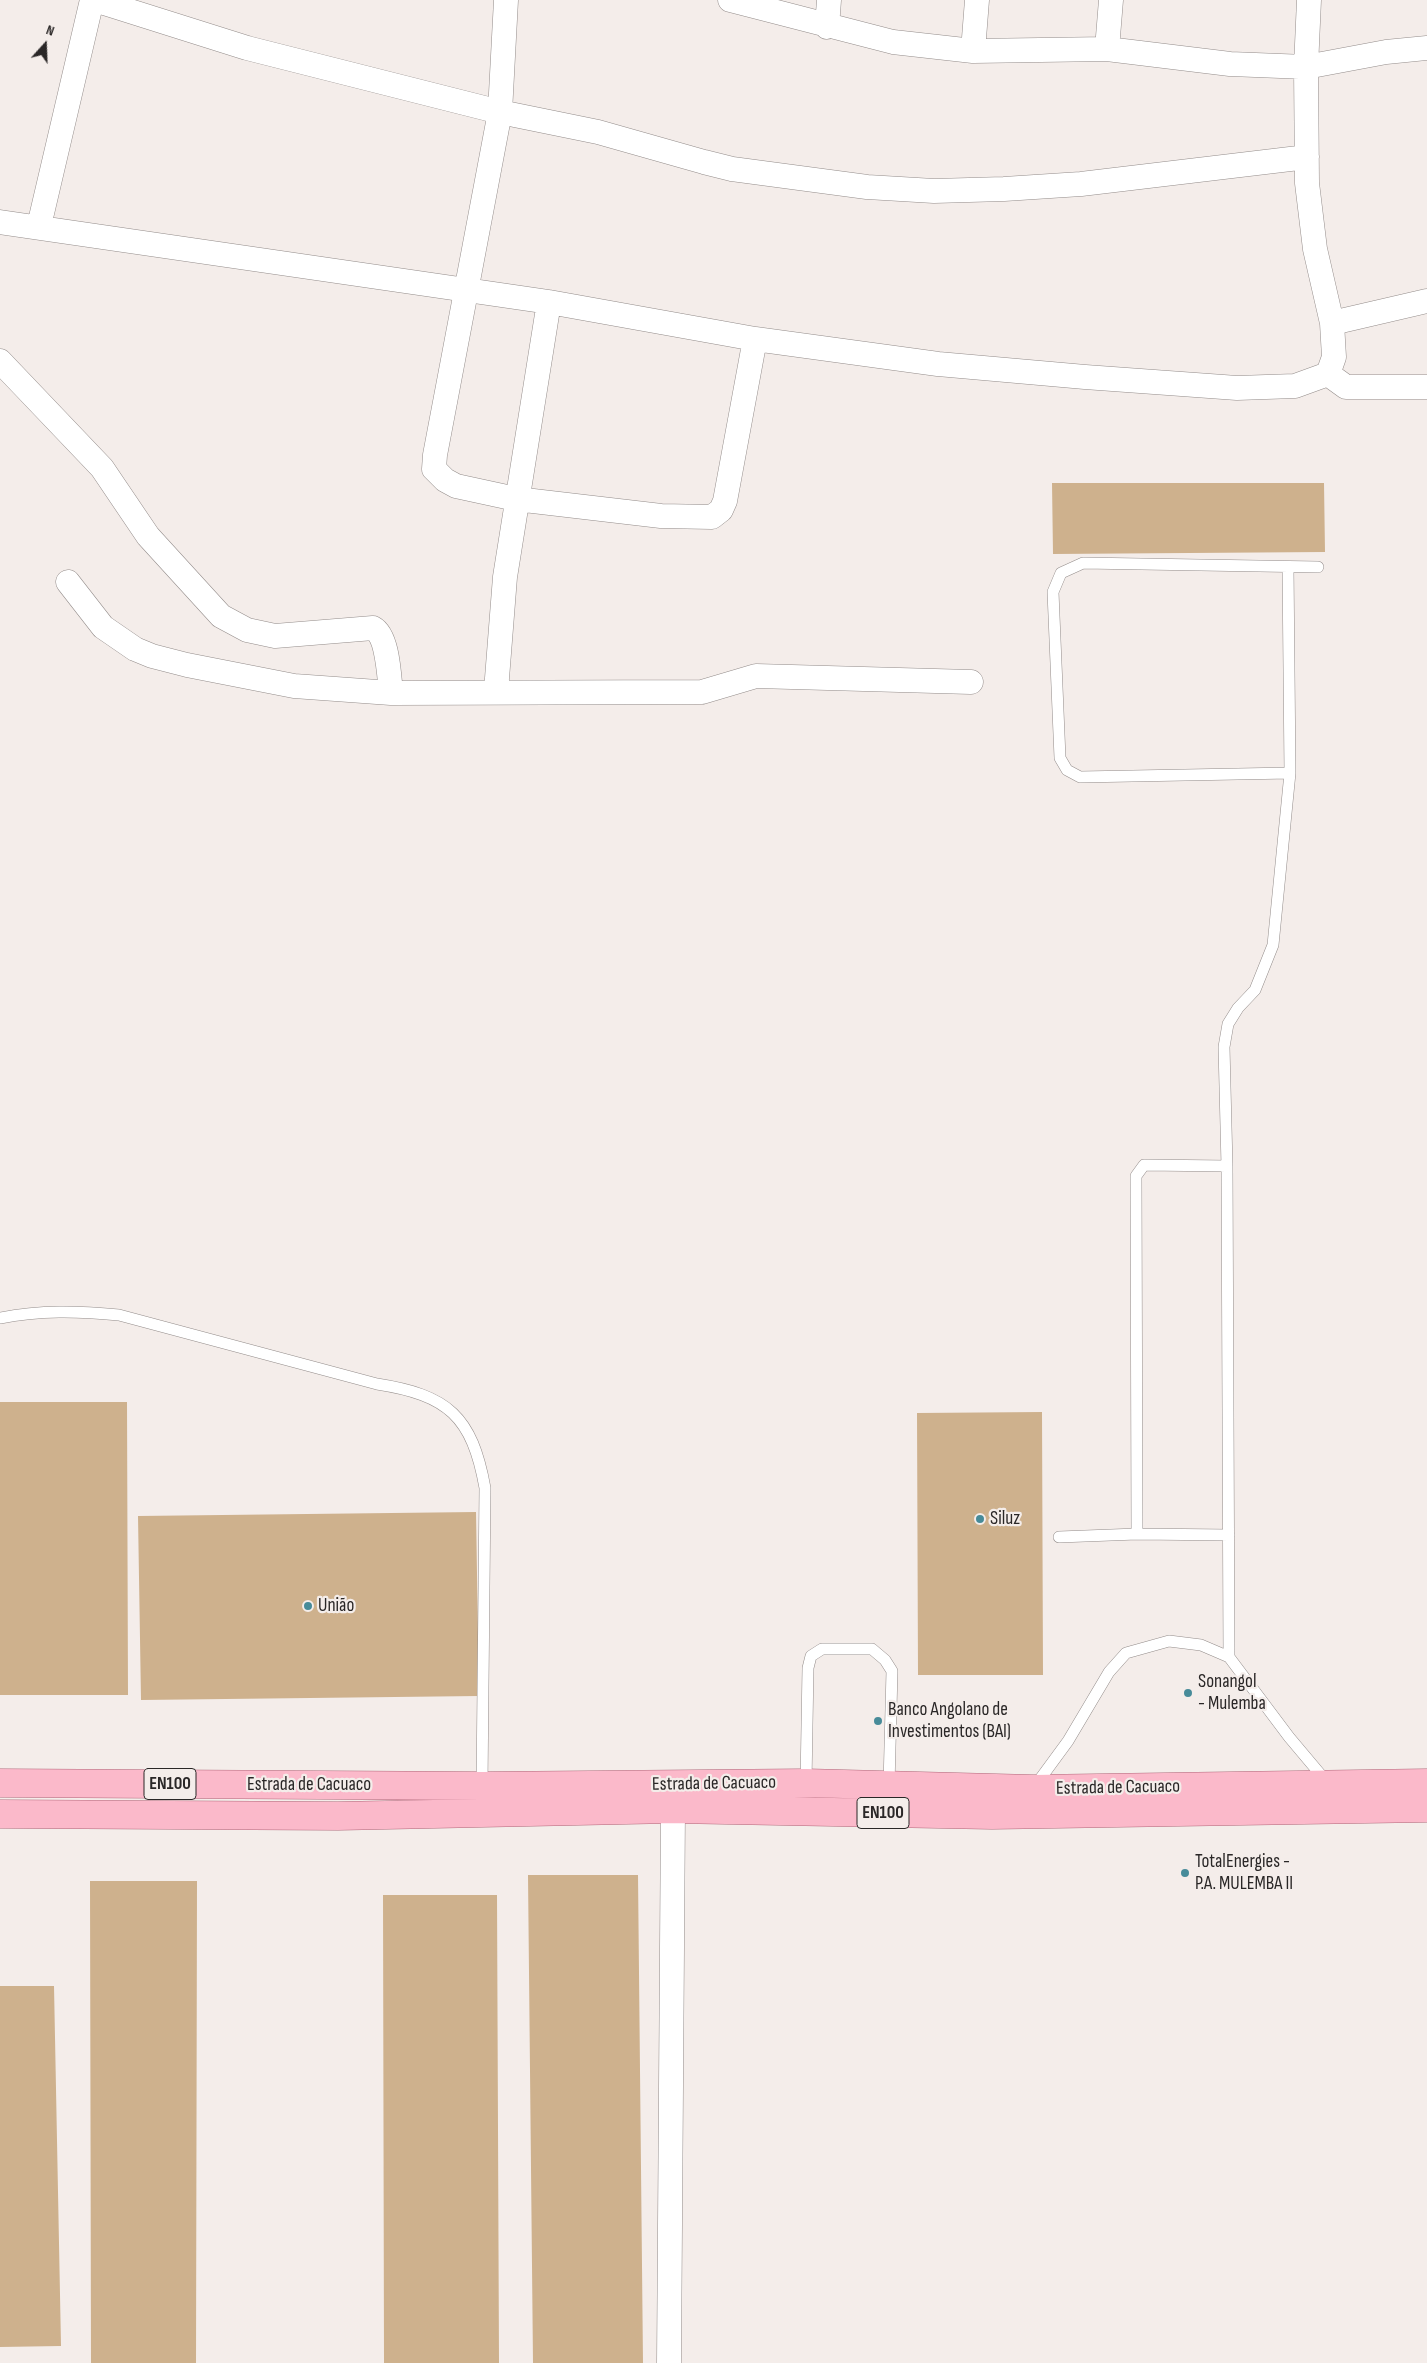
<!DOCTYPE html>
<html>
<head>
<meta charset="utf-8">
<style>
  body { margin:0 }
  #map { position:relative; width:1427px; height:2363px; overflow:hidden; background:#f4edea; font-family:"Sofia Sans Condensed",sans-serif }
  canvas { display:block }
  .north { position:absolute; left:20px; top:20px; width:50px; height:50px; -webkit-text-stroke:4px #f4edea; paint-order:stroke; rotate:20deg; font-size:14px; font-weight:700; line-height:20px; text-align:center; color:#2a2727 }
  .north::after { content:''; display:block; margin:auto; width:18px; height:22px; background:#2a2727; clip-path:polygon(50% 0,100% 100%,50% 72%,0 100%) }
</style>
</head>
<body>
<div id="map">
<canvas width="1427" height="2363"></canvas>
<div class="north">N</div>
</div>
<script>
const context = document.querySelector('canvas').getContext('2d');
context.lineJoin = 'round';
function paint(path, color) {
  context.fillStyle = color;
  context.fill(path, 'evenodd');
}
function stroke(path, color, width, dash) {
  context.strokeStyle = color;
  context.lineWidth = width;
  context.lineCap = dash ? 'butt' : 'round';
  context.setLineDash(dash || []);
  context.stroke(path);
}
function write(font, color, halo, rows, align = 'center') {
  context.font = font + ' "Sofia Sans Condensed",sans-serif';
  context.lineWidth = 4.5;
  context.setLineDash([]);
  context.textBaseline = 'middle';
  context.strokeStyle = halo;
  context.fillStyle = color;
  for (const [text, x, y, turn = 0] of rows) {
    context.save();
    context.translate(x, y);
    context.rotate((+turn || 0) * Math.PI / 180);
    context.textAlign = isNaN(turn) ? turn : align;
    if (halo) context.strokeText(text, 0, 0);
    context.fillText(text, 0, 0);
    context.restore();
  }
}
paint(new Path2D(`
  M1052,483H1324L1325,552L1053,554Z
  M0,1402H127L128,1695H0Z
  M1042,1412L1043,1675H918L917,1413Z
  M476,1512L479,1696L141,1700L138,1516Z
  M528,1875H638L643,2363H533Z
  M90,1881H197L196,2363H91Z
  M383,1895H497L499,2363H384Z
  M0,1986H54L61,2346L0,2347Z`), '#ceb18d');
const lane = new Path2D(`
  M1290,773L1080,777L1067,770L1060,758L1053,592L1061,573L1083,563L1318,567
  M0,1318C40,1310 78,1311 119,1315L377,1384C448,1395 472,1416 485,1488L482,1786
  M1137,1534L1136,1176L1144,1165L1227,1166
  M1059,1537L1137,1534L1229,1535
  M1229,1657L1227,1166L1224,1047L1228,1024L1238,1008L1255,990L1273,945L1290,773L1288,567
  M806,1783L808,1668L811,1656L822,1649H872L885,1660L892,1671L889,1785
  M1035,1786L1068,1741L1109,1672L1126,1653L1169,1641L1201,1645L1229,1657L1289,1737L1326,1781`);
const street = new Path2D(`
  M95,0L247,48L500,112L598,132L704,162L732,169L867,187L934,191L1004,189L1081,184L1307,157
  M506,0L500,112L435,455L434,469L445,480L456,486L516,499L661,516L712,517L721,510L725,501L755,339
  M730,0L893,42L973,51L1107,49L1230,64L1306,67L1386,52L1427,48
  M827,27L829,0
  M1107,49L1111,0
  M973,51L977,0
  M0,222L549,302L755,339L938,364L1085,377L1237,388L1295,386L1328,374L1334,357L1332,323L1315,249L1307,183L1306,67L1309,0
  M39,226L92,0
  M1332,323L1427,301
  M0,361L102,468L148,536L221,616L247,630L275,636L373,628C388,636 389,676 391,693
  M1328,374L1346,387H1427
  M68,582L103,627L135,649L152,656L187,665L294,686L391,693L702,692L756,676L971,682
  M496,691L505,577L549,302
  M669,2363L673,1809`);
const primary = new Path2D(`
  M0,1783L482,1786L806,1783L1033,1789L1427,1783
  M0,1814L338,1816L673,1809L992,1815L1427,1808`);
stroke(lane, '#938c8a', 12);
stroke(street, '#938c8a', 25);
stroke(primary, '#b0687a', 29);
stroke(lane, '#fff', 11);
stroke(street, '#fff', 24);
stroke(primary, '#fbb9ca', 28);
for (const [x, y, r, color] of [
  [980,1519,5,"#478b99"],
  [308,1606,5,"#478b99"],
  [1188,1693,5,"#478b99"],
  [878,1721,5,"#478b99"],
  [1185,1873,5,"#478b99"]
]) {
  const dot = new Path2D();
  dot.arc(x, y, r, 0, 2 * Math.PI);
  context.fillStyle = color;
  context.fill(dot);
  stroke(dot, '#f4edea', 2);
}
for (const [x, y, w] of [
  [170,1784,52],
  [883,1813,52]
]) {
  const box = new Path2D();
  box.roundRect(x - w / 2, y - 15.5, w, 31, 4);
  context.fillStyle = '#f4edea';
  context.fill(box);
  stroke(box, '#2a2727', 1);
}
write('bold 18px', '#2a2727', null, [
  ["EN100",170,1784],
  ["EN100",883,1813]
]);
write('19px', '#2a2727', '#f4edea', [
  ["Siluz",990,1519],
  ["União",318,1606],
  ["Sonangol",1198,1682],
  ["- Mulemba",1198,1704],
  ["Banco Angolano de",888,1710],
  ["Investimentos (BAI)",888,1732],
  ["TotalEnergies -",1195,1862],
  ["P.A. MULEMBA II",1195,1884]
], 'left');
write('19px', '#2a2727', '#f4edea', [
  ["Estrada de Cacuaco",714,1784,-1],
  ["Estrada de Cacuaco",309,1785],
  ["Estrada de Cacuaco",1118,1788,-1]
]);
</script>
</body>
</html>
